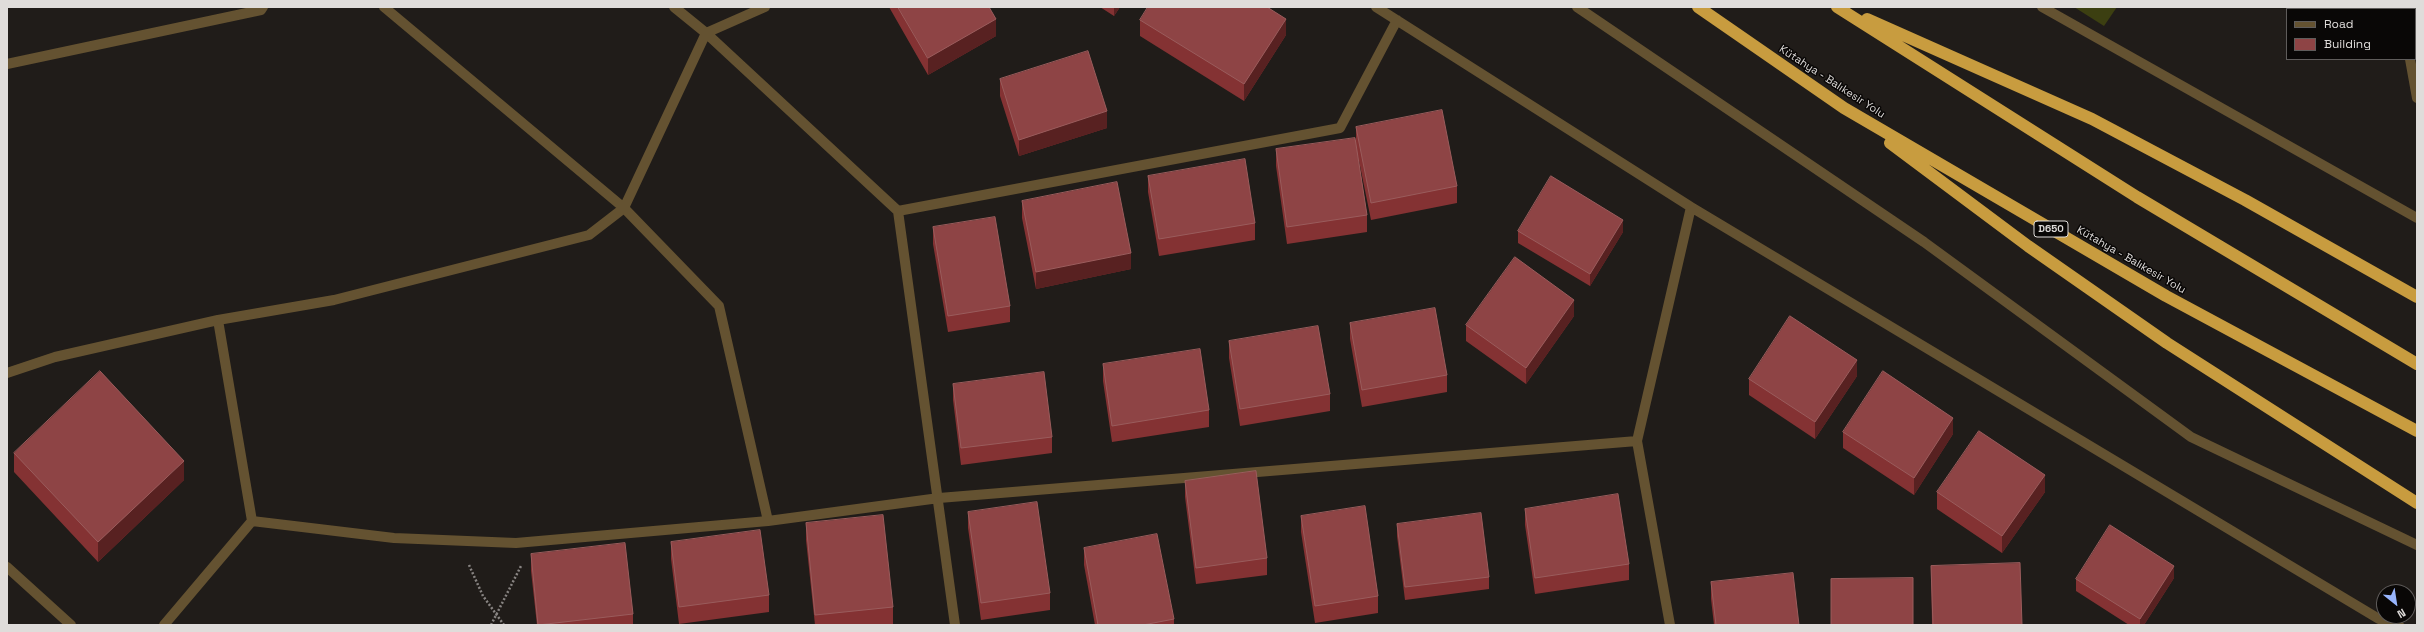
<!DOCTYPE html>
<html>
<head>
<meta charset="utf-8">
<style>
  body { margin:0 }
  #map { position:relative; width:2424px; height:632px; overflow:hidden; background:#201c19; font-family:"Space Grotesk",sans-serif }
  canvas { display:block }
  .frame { position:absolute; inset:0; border:8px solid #dfdcda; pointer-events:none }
  .legend { position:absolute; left:2286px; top:8px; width:130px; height:52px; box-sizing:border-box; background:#090706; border:1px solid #5f5c5b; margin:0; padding:5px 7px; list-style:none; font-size:12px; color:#dfdcda }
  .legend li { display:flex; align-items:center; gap:8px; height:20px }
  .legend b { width:20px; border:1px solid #5f5c5b }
  .north { position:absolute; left:2376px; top:584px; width:40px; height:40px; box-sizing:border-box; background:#090706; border:1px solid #5f5c5b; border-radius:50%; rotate:150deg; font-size:11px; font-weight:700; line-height:16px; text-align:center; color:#dfdcda }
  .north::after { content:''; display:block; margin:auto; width:14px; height:18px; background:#98b5fd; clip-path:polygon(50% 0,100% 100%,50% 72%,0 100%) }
</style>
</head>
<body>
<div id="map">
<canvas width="2424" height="632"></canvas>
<div class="frame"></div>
<ul class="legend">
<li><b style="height:5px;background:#645231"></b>Road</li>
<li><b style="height:11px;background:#8e4445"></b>Building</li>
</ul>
<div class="north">N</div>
</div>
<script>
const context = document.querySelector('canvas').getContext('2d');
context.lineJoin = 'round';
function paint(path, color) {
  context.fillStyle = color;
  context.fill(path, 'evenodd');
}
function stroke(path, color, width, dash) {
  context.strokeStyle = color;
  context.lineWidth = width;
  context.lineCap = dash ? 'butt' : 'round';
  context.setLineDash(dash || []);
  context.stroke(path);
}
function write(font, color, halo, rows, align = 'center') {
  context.font = font + ' "Space Grotesk",sans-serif';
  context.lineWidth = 3;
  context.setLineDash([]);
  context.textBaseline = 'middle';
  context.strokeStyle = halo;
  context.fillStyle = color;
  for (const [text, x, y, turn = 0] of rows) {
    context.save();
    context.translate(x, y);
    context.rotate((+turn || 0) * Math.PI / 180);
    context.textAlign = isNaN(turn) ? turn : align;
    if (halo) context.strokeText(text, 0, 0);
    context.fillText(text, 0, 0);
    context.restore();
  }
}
paint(new Path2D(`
  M2074,7H2117L2104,26Z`), '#3c3f11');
stroke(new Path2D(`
  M469,565L483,596L504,625
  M491,625L521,566`), '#888482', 2.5, [2, 2]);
stroke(new Path2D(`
  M384,7L624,208L719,306L768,521
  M674,7L706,33L765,7
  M1376,7L1691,207L2379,619L2399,625
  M1577,7L1924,242L2191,437L2417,545
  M2042,7L2417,218
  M2400,7V9
  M2410,59L2417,98
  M7,64L261,10L263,7
  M898,211L1340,128L1397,20
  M7,373L55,357L218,320L334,300L589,235L624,208L706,33L898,211L955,625
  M252,521L394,538L516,543L768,521L939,498L1637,441
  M7,567L71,625
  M164,625L252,521L218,320
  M1670,625L1637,441L1691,207`), '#645231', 10);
stroke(new Path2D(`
  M1698,7L1844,108L2166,296L2417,431
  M1837,7L2137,197L2417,364
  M1867,19L2092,119L2245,200L2417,297
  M1890,143L2028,246L2167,343L2417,503`), '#c89c3f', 12);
paint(new Path2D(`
  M889,7H989L996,36L928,75Z
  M1100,7H1120L1114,16Z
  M1140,20L1286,35L1244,101L1140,36Z
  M1000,79L1107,128L1019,156L1000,96Z
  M1356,127L1457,186V203L1371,220L1358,156L1367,215V232L1287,244L1276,166V149L1356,140Z
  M1148,176L1255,223V240L1159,256L1148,192Z
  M1022,201L1131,269L1036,289L1022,218Z
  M933,227L1010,306V322L948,332L933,244Z
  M1518,231L1623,232L1590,286L1518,243Z
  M1574,316L1526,384L1466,341V325Z
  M1350,323L1447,375V392L1362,407L1350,339Z
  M1229,341L1330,394V411L1240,426L1229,358Z
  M1103,364L1209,410V427L1112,442L1103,381Z
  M1857,376L1815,439L1749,395V379Z
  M953,384L1052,437V453L961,465L953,400Z
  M1843,432L1953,434L1914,495L1843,448Z
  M14,453L184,480L98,562L14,472Z
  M1185,481L1267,558V575L1196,584L1185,497Z
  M1937,492H2045L2002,553L1937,509Z
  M1525,509L1629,564V580L1535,594L1525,525Z
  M968,512L1050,593V610L981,620L968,528Z
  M1301,516L1378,596V613L1315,623L1301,532Z
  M806,523L893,607V624L881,625H815L806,540Z
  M1397,524L1489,577V589L1405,600L1397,536Z
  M671,542L769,595V612L679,624L671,559Z
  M1084,548L1174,619V625H1095L1084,565Z
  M531,554L633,614V625H537L531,571Z
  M1931,566L2022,625H1932Z
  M2174,578L2144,625H2129L2076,591V579Z
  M1711,582L1799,625H1714L1711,599Z`), '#843233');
paint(new Path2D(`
  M1114,7H1120L1114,16Z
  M996,19V36L928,75V58Z
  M1286,19V35L1244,101V84Z
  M1107,111V128L1019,156V140Z
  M1623,220V232L1590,286V274Z
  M1131,253V269L1036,289V272Z
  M1574,300V316L1526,384V368Z
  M1857,360V376L1815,439V422Z
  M1953,418V434L1914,495V478Z
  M184,461V480L98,562V542Z
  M2045,475V492L2002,553V536Z
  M2174,566V578L2144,625H2140V619Z`), '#582121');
const building = new Path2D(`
  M898,7H989L996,19L928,58Z
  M1148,7H1267L1286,19L1244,84L1140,20Z
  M1088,51L1107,111L1019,140L1000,79Z
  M1442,110L1457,186L1371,203L1356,127Z
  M1355,138L1367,215L1287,227L1276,149Z
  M1245,159L1255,223L1159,239L1148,176Z
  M1551,176L1623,220L1590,274L1518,231Z
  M1117,182L1131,253L1036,272L1022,201Z
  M995,217L1010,306L948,316L933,227Z
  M1515,257L1574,300L1526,368L1466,325Z
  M1435,308L1447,375L1362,390L1350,323Z
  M1790,316L1857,360L1815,422L1749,379Z
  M1318,326L1330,394L1240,409L1229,341Z
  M1200,349L1209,410L1112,426L1103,364Z
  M100,371L184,461L98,542L14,453Z
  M1883,371L1953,418L1914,478L1843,432Z
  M1044,372L1052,437L961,448L953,384Z
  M1979,431L2045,475L2002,536L1937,492Z
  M1256,471L1267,558L1196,568L1185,481Z
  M1618,494L1629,564L1535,578L1525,509Z
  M1037,502L1050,593L981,603L968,512Z
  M1365,506L1378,596L1315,606L1301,516Z
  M1481,513L1489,577L1405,587L1397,524Z
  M883,515L893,607L815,615L806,523Z
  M2110,525L2174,566L2140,619L2076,579Z
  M760,530L769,595L679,607L671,542Z
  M1157,534L1174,619L1143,625H1098L1084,548Z
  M625,543L633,614L538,625L531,554Z
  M2020,563L2022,625H1933L1931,566Z
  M1793,573L1799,625H1716L1711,582Z
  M1913,578V625H1831V579Z`);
paint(building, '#8e4445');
stroke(building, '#9a5c5c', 1);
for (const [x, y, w] of [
  [2051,229,34]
]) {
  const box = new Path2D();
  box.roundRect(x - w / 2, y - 8, w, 16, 3);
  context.fillStyle = '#090706';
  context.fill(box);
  stroke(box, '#dfdcda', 1);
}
write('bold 10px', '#dfdcda', null, [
  ["D650",2051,229]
]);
write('11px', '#dfdcda', '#090706', [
  ["Kütahya - Balıkesir Yolu",1832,82,33],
  ["Kütahya - Balıkesir Yolu",2131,260,30]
]);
</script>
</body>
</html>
